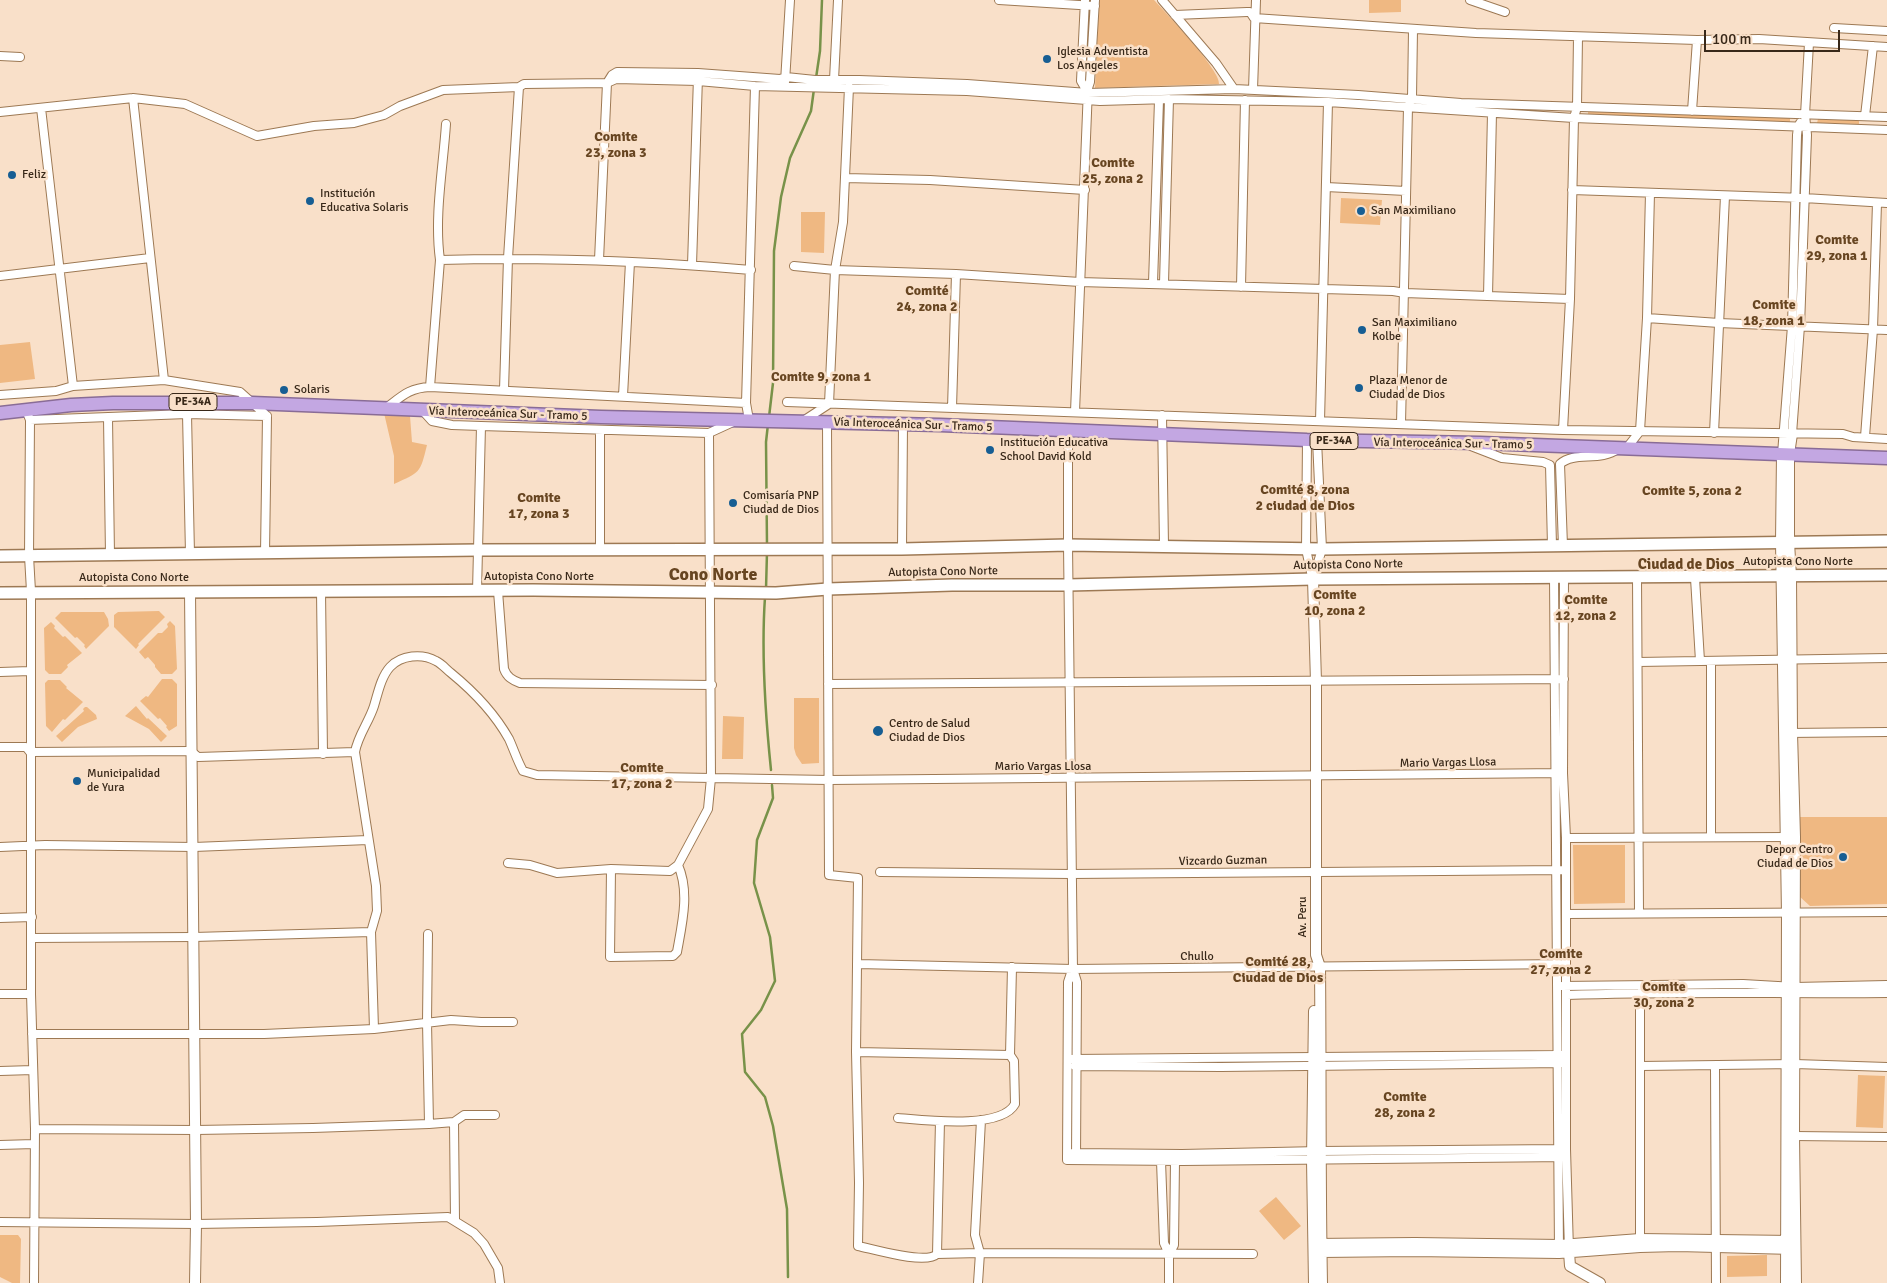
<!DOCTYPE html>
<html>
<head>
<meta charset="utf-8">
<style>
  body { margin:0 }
  #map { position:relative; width:1887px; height:1283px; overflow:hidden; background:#f9e0c9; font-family:Signika,sans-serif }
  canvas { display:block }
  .scale { position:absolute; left:1704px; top:30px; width:136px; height:22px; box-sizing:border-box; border:2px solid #382819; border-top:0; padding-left:6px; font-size:15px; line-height:18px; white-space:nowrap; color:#382819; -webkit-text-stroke:4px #f9e0c9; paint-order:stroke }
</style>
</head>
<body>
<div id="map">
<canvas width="1887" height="1283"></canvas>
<div class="scale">100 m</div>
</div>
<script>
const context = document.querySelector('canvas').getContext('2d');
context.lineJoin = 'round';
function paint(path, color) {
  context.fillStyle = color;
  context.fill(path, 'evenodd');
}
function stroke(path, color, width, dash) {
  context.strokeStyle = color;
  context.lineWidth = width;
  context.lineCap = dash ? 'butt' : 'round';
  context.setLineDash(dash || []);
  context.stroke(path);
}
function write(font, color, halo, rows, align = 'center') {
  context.font = font + ' Signika,sans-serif';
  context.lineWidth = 5;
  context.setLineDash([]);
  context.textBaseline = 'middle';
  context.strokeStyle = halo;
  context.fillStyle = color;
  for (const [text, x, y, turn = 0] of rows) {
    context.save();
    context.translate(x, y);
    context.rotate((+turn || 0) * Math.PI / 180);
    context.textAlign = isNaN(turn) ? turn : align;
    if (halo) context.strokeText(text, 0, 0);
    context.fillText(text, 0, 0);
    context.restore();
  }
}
paint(new Path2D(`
  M1099,0H1154C1166,13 1222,72 1219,84L1095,88Z
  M1369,0H1401V12L1369,13Z
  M1588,111L1790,118V122L1588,114Z
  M1160,113H1163L1159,256L1157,257Z
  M1818,119L1859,120V124L1817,123Z
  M1341,198L1382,200L1380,225L1340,223Z
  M801,212H825L824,253L801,252Z
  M30,342L35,379L0,383V345Z
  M384,413L410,416L412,442L427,445C420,474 420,472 394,484V456Z
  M159,611L165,617L138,644L139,645L136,649L114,627V615L118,612Z
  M61,612H104L108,619L109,626L86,649L84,646L85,645L77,637L75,638L55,618Z
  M170,621L175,626L177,669L172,674H161L155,667V665L148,657L145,659L139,652L158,633H162L168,627L167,624Z
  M51,622L55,626L54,628L63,637L65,636L82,653L67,665L68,667L61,674H49L45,670L44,628Z
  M162,679H172L177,684V726L169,731L166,727L167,726L160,718L158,719L140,701L146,696L148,697Z
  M48,680H60L67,687L66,688L83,702L65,720L63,719L52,732L46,726L45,683Z
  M794,698H819V763L802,764L796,755L794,748Z
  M136,706L147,719L148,718L167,736L161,742L149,729L125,716Z
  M85,707H87L96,715L97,719L78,727L62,742L56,736L84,711L83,709Z
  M723,716L744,717L743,759H722Z
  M1800,817H1887V904L1810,906L1799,896Z
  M1573,845H1625V903L1574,904Z
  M1858,1075L1885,1076L1883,1128L1856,1127Z
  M1276,1197L1301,1226L1284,1240L1259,1211Z
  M0,1235H18L21,1239L20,1283H12L0,1277Z
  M1767,1255V1276L1727,1277V1256Z`), '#efb882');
stroke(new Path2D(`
  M816,78L820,51L822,0
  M769,417L773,383L774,251L781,197L790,158L811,111L814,89
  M767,546L766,442L768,424
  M766,589L767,552
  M765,597C761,655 765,712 771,770
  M772,785L773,798L757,840L754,883L770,937L775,981L761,1010L742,1034L745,1072L765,1097L773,1126L787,1209L788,1277`), '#789249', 2.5);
const minor = new Path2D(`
  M999,0L1095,6
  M1085,0L1081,81L1088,93
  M1162,0L1216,63L1234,89
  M1470,0L1505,12
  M1175,15L1247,12H1250L1254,18L1476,33L1697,40L1759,39L1887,47
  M1834,28L1887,31
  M0,56L20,57
  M834,80L838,0
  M785,82L790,0
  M1253,90L1256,0
  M133,98L164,380
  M41,108L73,386
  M1692,111L1697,40
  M0,112L133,98L185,104L257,136L314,126L354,123L384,115L400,106L443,90L519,87L524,84L607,83L616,79L698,81L755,86L967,91L1100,101L1169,99L1328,102L1574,118L1887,130
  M1865,116L1873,46
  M845,178L930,180L1085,190
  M1326,187L1406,191
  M1572,190L1804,198L1887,203
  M440,260C544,257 647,261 751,270
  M599,260L607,83L612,75L617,72L698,73L780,79L786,77L815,80H859L967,84L1088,93L1234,89L1358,95L1461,103L1887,117
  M692,265L698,77
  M794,266L835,270L956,274L1080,282L1393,291L1405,293L1570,299
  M0,276L150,258
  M1153,283L1159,100
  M1164,283L1169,99
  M1241,287L1245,100
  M1488,296L1492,113
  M1647,318L1719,323L1887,330
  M430,387L440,260C434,216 443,169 446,124
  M504,390L508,258L519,87
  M0,395L56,391L73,386L164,380L240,392L267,416
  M623,396L630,262
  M787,402L1563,430L1843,434L1853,437L1887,439
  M386,408C402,396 409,388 430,387L746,403
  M952,408L956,274
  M26,410L30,420L29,556L31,591V994L35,1129L34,1283
  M423,411L432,421L452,425L481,426L709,433L733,422
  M1075,412L1088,88L1090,82L1095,0
  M187,414L190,554
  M1162,415L1164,546
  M108,418L110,555
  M30,420L187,414L267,416
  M749,420L746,403L755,86
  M803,421L829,404L835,270L843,222L849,87
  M1320,421L1328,102
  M827,422L829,875L858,878L856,1052L859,1183L858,1246C873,1249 926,1265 937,1254L980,1253L1253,1254
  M1401,424L1408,107L1412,98L1413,30
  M1563,430L1570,299L1574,118L1577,107L1578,37
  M1068,431V545L1073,969L1077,982L1076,1160
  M1714,433L1725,196
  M1792,434L1800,326L1807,135L1805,115L1809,43
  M1865,437L1873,329L1877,203
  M1307,440L1306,549L1312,577
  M1471,446L1502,458L1543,462L1550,465L1552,546
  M1626,449L1640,431L1647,318L1650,193
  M1782,454L1792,326L1797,135L1798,127L1800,123
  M1563,546L1560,464C1574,451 1600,462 1618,449
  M902,549L903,425
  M600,551V430
  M265,553L267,416
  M1554,577L1559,1250
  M1637,577L1639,913
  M1564,578L1563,773L1566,838V1149L1569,1250
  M1695,578L1700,661
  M1313,579L1322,549L1317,440
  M321,591L323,754
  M477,591L481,426
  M498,591L504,669C507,677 512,680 520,683L712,685
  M1638,662L1887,658
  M0,672L30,671
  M828,684L1564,679
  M1787,733L1887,732
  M0,747H26L30,752L191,751L198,757L355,752
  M1711,837V662
  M1566,838L1790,837
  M0,847L45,845L194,847L368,840
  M508,863L530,865L557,873L611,869L670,871L678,865L708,809L711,778L709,433
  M611,869L610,957L673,956L677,952C682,924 690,892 678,865
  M880,872L1071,874L1565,870
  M1566,914L1887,912
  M0,918L32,917
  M428,934L427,1022L429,1124
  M32,938L194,937L371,932
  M858,964L1073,969L1566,964
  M1072,970L1068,982L1067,1160L1182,1161L1566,1157
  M1562,986L1743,984L1795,987L1887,985
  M1640,993V1242
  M0,994H31
  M1567,995C1674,991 1780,994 1887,993
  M374,1029L371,932L377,911L376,886L355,752C358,735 369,722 374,706C378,693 381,677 390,667C401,655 422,653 436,661C441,663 446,669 451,673C473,691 495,714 509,739C514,750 517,760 523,771L537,775L829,780L1563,773
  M32,1034H264L374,1029L451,1020L481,1022H513
  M856,1052L1010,1055
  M1071,1059L1562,1055
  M1075,1066L1221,1067L1561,1063
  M1641,1066L1795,1064L1887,1067
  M1715,1066L1716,1283
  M0,1071L33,1070
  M898,1118C924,1120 1001,1130 1015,1104L1014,1061L1010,1055L1012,967
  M454,1122L455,1220
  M35,1129L196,1130L313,1128L429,1124L454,1122L464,1115H495
  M1794,1136L1887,1137
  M0,1145L34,1144
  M1073,1153L1182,1154L1320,1151L1562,1149
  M1161,1161L1164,1243L1169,1254V1283
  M0,1222L196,1224L317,1222L448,1217L474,1233L484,1244L498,1268L500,1283
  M937,1254L940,1121
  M1169,1254L1174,1245L1175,1161
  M978,1283L980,1253L975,1235L981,1120`);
const tertiary = new Path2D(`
  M1792,434L1789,454V542L1791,576L1792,733L1795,837L1794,1136L1796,1283
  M1782,454L1781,542L1787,914L1786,1283
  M1313,579L1316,682V955L1320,967C1321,1072 1320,1178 1322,1283
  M190,592L196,1224L195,1283
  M1314,1011L1312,1160L1314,1283
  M1314,1244L1415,1243L1560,1245L1640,1239L1792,1241
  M1321,1252L1413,1251L1559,1253L1640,1247L1678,1246L1793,1249
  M1569,1252L1570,1266L1600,1283`);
const secondary = new Path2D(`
  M0,556L479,550L902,549L1068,545L1322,549L1887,541
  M0,593L533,590L776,593L828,589L952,585H1068L1313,579L1887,575`);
const trunk = new Path2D(`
  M0,413L71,405L113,403H252L601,417L940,425L1307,440L1480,443L1887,458`);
stroke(minor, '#9d7954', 10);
stroke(tertiary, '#9d7954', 12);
stroke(secondary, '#9d7954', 14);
stroke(trunk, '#896c96', 15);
stroke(minor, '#fff', 8);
stroke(tertiary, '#fff', 10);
stroke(secondary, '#fff', 11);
stroke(trunk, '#c3a7e2', 12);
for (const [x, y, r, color] of [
  [1047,59,5,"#175e93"],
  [12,175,5,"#175e93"],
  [310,201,5,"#175e93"],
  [1361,211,5,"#175e93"],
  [1362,330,5,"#175e93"],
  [1359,388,5,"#175e93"],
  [284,390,5,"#175e93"],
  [990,450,5,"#175e93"],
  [733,503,5,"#175e93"],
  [878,731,6,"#175e93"],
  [77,781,5,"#175e93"],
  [1843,857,5,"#175e93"]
]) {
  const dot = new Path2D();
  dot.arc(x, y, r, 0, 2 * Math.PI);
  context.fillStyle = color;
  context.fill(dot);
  stroke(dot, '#f9e0c9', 2);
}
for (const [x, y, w] of [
  [193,402,48],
  [1334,441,48]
]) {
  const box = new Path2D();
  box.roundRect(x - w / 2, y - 8.5, w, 17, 4);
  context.fillStyle = '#f9e0c9';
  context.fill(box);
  stroke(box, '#382819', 1);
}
write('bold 11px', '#382819', null, [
  ["PE-34A",193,402],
  ["PE-34A",1334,441]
]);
write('12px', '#382819', '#f9e0c9', [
  ["Iglesia Adventista",1057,52],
  ["Los Angeles",1057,66],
  ["Feliz",22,175],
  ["Institución",320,194],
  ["Educativa Solaris",320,208],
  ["San Maximiliano",1371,211],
  ["San Maximiliano",1372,323],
  ["Kolbe",1372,337],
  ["Plaza Menor de",1369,381],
  ["Ciudad de Dios",1369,395],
  ["Solaris",294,390],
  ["Institución Educativa",1000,443],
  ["School David Kold",1000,457],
  ["Comisaría PNP",743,496],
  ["Ciudad de Dios",743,510],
  ["Centro de Salud",889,724],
  ["Ciudad de Dios",889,738],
  ["Municipalidad",87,774],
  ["de Yura",87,788],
  ["Depor Centro",1833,850,"right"],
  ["Ciudad de Dios",1833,864,"right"]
], 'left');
write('12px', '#382819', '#f9e0c9', [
  ["Vía Interoceánica Sur - Tramo 5",508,414,2],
  ["Vía Interoceánica Sur - Tramo 5",913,425,2],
  ["Vía Interoceánica Sur - Tramo 5",1453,444,1],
  ["Autopista Cono Norte",1798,562],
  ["Autopista Cono Norte",1348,565,-1],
  ["Autopista Cono Norte",943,572,-1],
  ["Autopista Cono Norte",539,577],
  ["Autopista Cono Norte",134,578],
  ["Mario Vargas Llosa",1448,763,-1],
  ["Mario Vargas Llosa",1043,767],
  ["Vizcardo Guzman",1223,861,-1],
  ["Av. Peru",1303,917,-90],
  ["Chullo",1197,957]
]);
write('bold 14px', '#674521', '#f9e0c9', [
  ["Comite",616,137],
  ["23, zona 3",616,153],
  ["Comite",1113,163],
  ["25, zona 2",1113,179],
  ["Comite",1837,240],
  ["29, zona 1",1837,256],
  ["Comité",927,291],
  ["24, zona 2",927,307],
  ["Comite",1774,305],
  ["18, zona 1",1774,321],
  ["Comite 9, zona 1",821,377],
  ["Comité 8, zona",1305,490],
  ["2 ciudad de Dios",1305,506],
  ["Comite 5, zona 2",1692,491],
  ["Comite",539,498],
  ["17, zona 3",539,514],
  ["Comite",1335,595],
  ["10, zona 2",1335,611],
  ["Comite",1586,600],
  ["12, zona 2",1586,616],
  ["Comite",642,768],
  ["17, zona 2",642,784],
  ["Comite",1561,954],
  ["27, zona 2",1561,970],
  ["Comité 28,",1278,962],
  ["Ciudad de Dios",1278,978],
  ["Comite",1664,987],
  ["30, zona 2",1664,1003],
  ["Comite",1405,1097],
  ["28, zona 2",1405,1113]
]);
write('bold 15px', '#674521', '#f9e0c9', [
  ["Ciudad de Dios",1686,565]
]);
write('bold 18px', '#674521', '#f9e0c9', [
  ["Cono Norte",713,575]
]);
</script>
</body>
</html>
